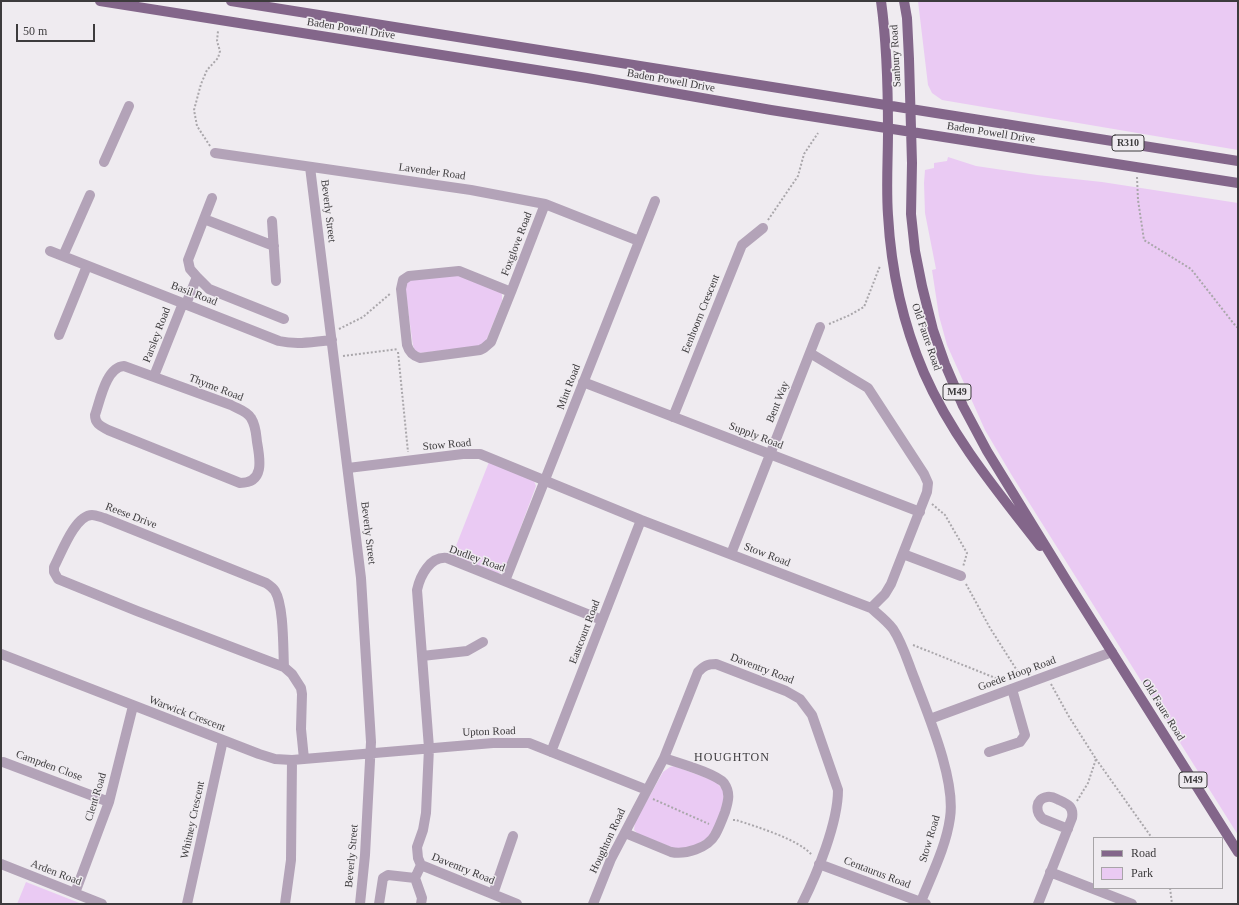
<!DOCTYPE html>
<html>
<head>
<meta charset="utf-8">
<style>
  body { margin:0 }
  #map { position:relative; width:1239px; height:905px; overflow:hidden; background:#efebf0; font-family:"Times New Roman",serif }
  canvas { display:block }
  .frame { position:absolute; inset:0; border:2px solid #3d3b3d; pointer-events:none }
  .legend { position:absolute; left:1093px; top:837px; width:130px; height:52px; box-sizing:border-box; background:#efebf0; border:1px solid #a8a5a8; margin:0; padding:5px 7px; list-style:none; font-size:12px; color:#3d3b3d }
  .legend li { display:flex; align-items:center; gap:8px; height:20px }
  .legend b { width:20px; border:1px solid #a8a5a8 }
  .scale { position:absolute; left:16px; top:24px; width:79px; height:18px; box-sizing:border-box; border:2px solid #3d3b3d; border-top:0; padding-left:5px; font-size:12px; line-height:14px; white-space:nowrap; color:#3d3b3d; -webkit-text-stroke:3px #efebf0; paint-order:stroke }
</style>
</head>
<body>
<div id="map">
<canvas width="1239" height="905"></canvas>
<div class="frame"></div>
<ul class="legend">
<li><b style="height:5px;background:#83668a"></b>Road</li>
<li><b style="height:11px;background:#eacaf3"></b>Park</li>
</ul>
<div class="scale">50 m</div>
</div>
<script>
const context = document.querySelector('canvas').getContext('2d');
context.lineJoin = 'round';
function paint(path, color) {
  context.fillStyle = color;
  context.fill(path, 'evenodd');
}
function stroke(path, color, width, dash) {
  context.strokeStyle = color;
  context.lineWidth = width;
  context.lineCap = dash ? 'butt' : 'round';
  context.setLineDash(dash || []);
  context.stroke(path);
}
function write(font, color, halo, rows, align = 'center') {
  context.font = font + ' "Times New Roman",serif';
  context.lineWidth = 3;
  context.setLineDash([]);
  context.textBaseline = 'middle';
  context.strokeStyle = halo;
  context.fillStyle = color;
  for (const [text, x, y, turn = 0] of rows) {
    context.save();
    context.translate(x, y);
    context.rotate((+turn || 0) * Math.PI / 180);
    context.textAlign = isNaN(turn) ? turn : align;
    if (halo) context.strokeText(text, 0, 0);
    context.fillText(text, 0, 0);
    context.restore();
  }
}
paint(new Path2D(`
  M918,1H1238V150L942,100L932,93L928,85Z
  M948,157L976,166L1037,175L1102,182L1238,203V835L1011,474L985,430L947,345L939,316L932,270L936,269L925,213L924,183L925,170L934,168V163L947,161Z
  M457,275L501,292L502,295V301L486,341L480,346L421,353L415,351L413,346L405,288L407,283L411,280Z
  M489,462L534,481L536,486L506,567C503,571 501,573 496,573L452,556Z
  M674,766L715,781L723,790L724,802L712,834L708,838L688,849H676L638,834L634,830L635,822L663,772L670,767Z
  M26,882L82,904H17Z`), '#eacaf3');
stroke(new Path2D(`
  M210,146L197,126L194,110L201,84L207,70L218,58L220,51L217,41L218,31
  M1137,177L1138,200L1144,240L1191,269L1234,324L1238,328
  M768,220L798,176L804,154L818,133
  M829,324L850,315L864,307L880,266
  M339,329L363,317L391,293
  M398,352L408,452
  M343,356L398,349
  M932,504L945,515L967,553L963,567
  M966,584L990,628L1018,672L1026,673
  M913,645L998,679L1003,682
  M1051,684L1068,715L1096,759L1088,783L1077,801
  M1096,759L1152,838
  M653,799L709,824
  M733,820H736C757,827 798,839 812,855
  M1170,888L1172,904`), '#aaa7ab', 2, [2, 2]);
stroke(new Path2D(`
  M215,153L471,190L545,204L639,241
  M104,162L129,106
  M310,167L361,578L371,742L365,855L360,904
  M204,219L274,246
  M272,221L276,281
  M50,251L279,341C296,345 314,342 332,340
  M63,256L90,195
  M459,271L511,292L491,342L484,348L480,350L420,358C413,356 409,352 407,345L401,289L403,280L409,276Z
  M197,277L209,289L284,319
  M511,292L545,204
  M186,304L197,277L190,269L188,260L212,198
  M59,335L87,266
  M810,353L868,388L924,474L928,483L927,492L891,584L885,594L871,608
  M124,366L231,405C238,409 247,411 251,418C256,426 256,434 257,442C260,459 265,483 240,483L108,430C101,426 95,424 95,415C100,401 106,367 124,366Z
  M154,376L183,303
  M583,382L920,512
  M673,417L742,245L763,228
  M348,468L463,454H480L641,520L871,608C879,615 887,621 893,629C903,644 908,663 915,680C928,715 956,780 950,818C946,847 931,876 920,904
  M731,554L820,327
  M903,554L961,576
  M505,581L655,201
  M1,654L259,754L275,759L292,760L493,743H529L647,790
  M422,656L467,651L483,642
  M284,667C283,648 284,606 275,591C273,588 269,585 266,583L104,518C100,517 96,515 92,515C75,515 61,554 54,567V572L58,579L137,611L284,667L292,674L301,688L302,694L301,729L304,759
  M930,719L1112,652
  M551,752L641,520
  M989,752L1020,742L1025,735L1012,689
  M3,762L109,802
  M625,833L671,852C685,855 708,848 715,835C719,828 722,820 725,812C728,802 731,793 724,783C715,773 678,763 664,758
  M1,864L102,904
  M819,864L926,904
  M1050,872L1132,904
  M75,893L109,802L133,706
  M493,894L513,836
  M187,904L223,740
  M285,904L291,860L292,760
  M379,904L383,878L388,875L415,878
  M421,904L422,898L415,878L421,865
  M517,904L421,865L418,858L417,847L423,830L426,813L429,748L417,590C420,576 430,556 447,558L602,620
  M593,904L611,859L664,758L698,672C704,666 707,664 716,664L786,691L800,699L812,715L838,790C838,823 817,874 802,904
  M1038,904L1072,818C1074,807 1068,804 1059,800C1055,798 1052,796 1047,797C1035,799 1035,812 1043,819L1068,829`), '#b3a3b8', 10);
stroke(new Path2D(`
  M100,1L587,78L771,110L1238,183
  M231,1L1238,161
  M881,1C887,44 888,87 888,131C888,159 886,187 888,215C891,269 903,324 924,373C952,437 998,492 1040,546
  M904,1L907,18L909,59L912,163L911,214L915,251L922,286L933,330L945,364L963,406L987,451L1067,581L1238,852`), '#83668a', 10);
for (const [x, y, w] of [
  [1128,143,32],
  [957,392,28],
  [1193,780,28]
]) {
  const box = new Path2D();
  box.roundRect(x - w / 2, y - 8, w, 16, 3);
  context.fillStyle = '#efebf0';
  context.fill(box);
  stroke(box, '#3d3b3d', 1);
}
write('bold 10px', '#3d3b3d', null, [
  ["R310",1128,143],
  ["M49",957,392],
  ["M49",1193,780]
]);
write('11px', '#3d3b3d', '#efebf0', [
  ["Baden Powell Drive",351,29,9],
  ["Sanbury Road",896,56,-93],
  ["Baden Powell Drive",671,81,10],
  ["Baden Powell Drive",991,133,9],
  ["Lavender Road",432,172,8],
  ["Beverly Street",328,211,83],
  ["Foxglove Road",517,244,-69],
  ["Basil Road",194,294,21],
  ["Eenhoorn Crescent",701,314,-68],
  ["Parsley Road",157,335,-69],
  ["Old Faure Road",926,337,71],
  ["Mint Road",569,387,-69],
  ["Thyme Road",216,388,21],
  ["Bent Way",778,402,-68],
  ["Supply Road",756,436,21],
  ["Stow Road",447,445,-5],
  ["Reese Drive",131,516,21],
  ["Beverly Street",368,533,83],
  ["Stow Road",767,555,21],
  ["Dudley Road",477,559,20],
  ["Eastcourt Road",585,632,-69],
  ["Daventry Road",762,669,21],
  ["Goede Hoop Road",1017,674,-20],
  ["Old Faure Road",1163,710,58],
  ["Warwick Crescent",187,714,21],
  ["Upton Road",489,732,-2],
  ["Campden Close",49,766,20],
  ["Clent Road",96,797,-73],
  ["Whitney Crescent",193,820,-78],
  ["Stow Road",930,839,-73],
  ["Houghton Road",608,841,-65],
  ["Beverly Street",352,856,-85],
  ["Daventry Road",463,869,22],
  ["Arden Road",56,873,21],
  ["Centaurus Road",877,873,21]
]);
context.letterSpacing = '1px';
write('12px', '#3d3b3d', '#efebf0', [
  ["HOUGHTON",732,758]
]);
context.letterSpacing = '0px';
</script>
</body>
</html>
